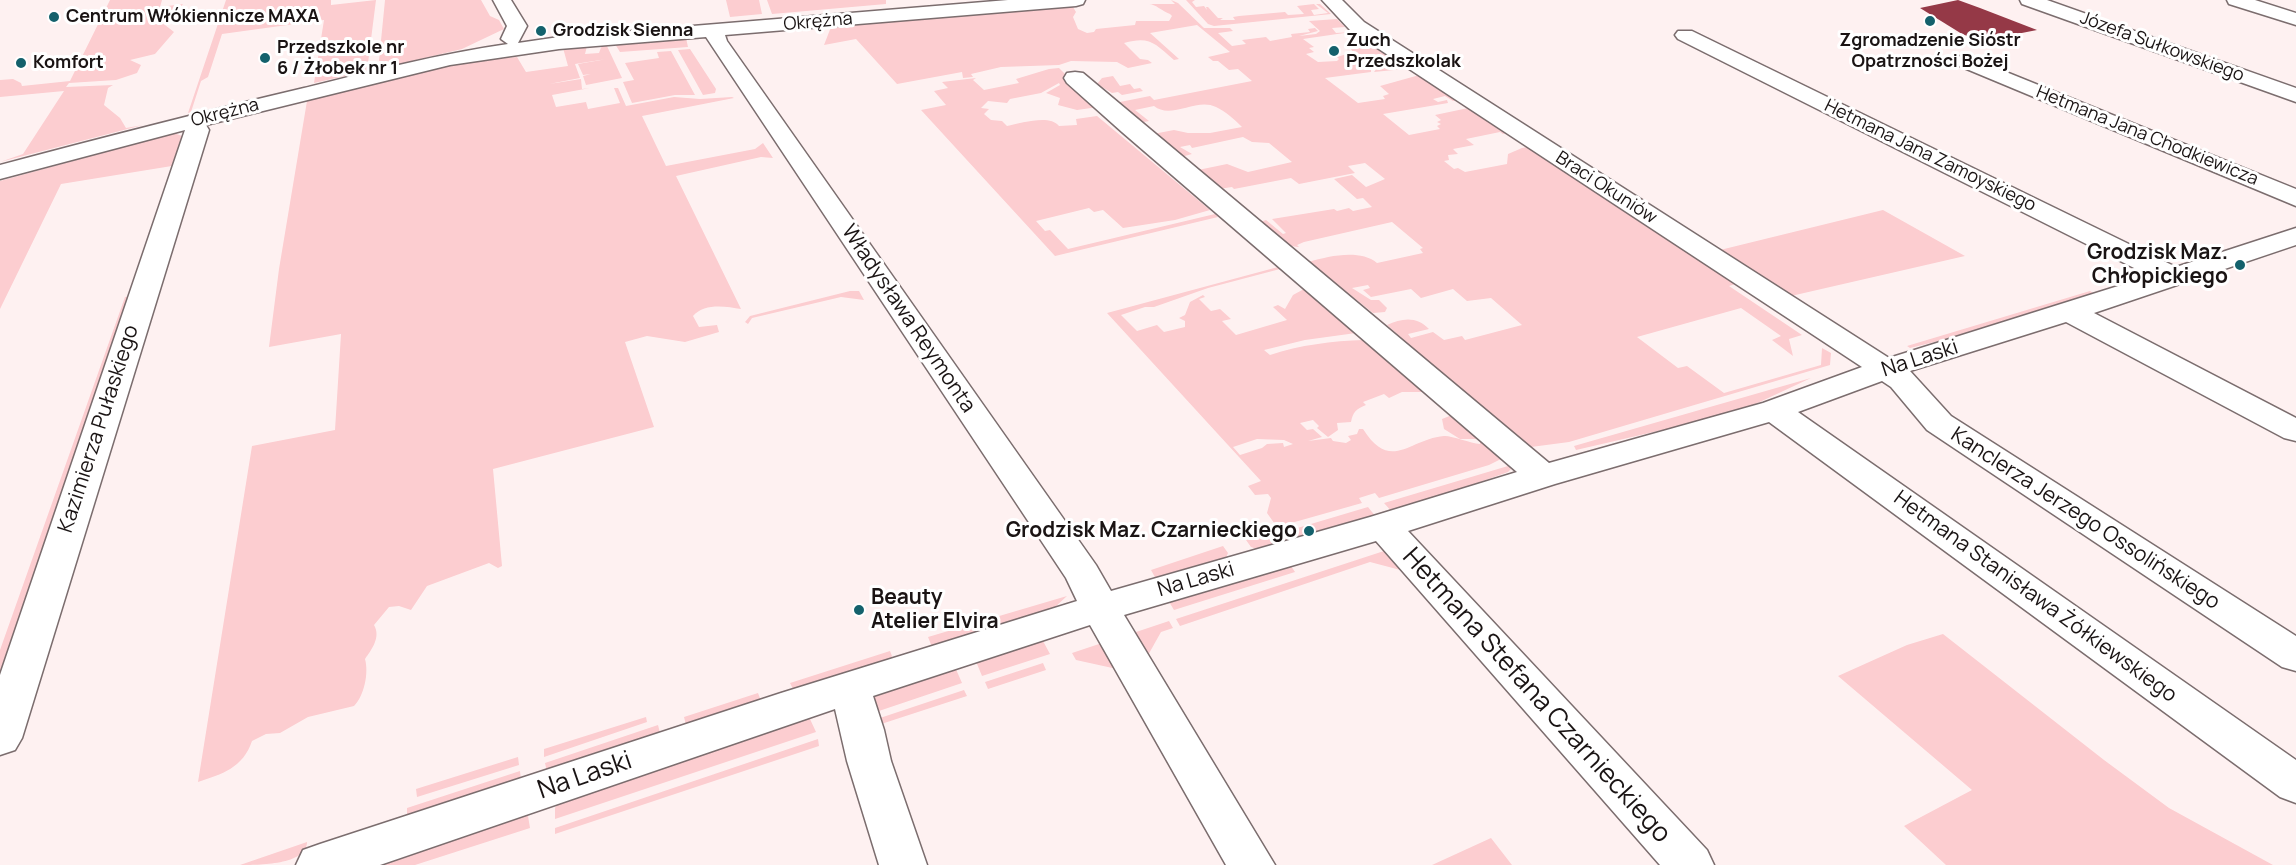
<!DOCTYPE html>
<html>
<head>
<meta charset="utf-8">
<style>
  body { margin:0 }
  canvas { display:block; background:#fef1f1 }
</style>
</head>
<body>
<canvas width="2296" height="865"></canvas>
<script>
const context = document.querySelector('canvas').getContext('2d');
context.lineJoin = 'round';
function paint(path, color) {
  context.fillStyle = color;
  context.fill(path, 'evenodd');
}
function stroke(path, color, width, dash) {
  context.strokeStyle = color;
  context.lineWidth = width;
  context.lineCap = dash ? 'butt' : 'round';
  context.setLineDash(dash || []);
  context.stroke(path);
}
function write(font, color, halo, rows, align = 'center') {
  context.font = font + ' Manrope,sans-serif';
  context.lineWidth = 6;
  context.setLineDash([]);
  context.textBaseline = 'middle';
  context.strokeStyle = halo;
  context.fillStyle = color;
  for (const [text, x, y, turn = 0] of rows) {
    context.save();
    context.translate(x, y);
    context.rotate((+turn || 0) * Math.PI / 180);
    context.textAlign = isNaN(turn) ? turn : align;
    if (halo) context.strokeText(text, 0, 0);
    context.fillText(text, 0, 0);
    context.restore();
  }
}
paint(new Path2D(`
  M110,0H162L160,7L183,4L165,25L174,32L155,54L130,60L141,65L137,73L116,80L69,83L66,87L113,85L108,88L104,105L120,118L126,128L143,125L0,162L23,154L64,91L0,97V80L13,79L21,83L22,86L70,81Z
  M226,0H331V5L376,0L367,71L314,83L324,20L222,34L208,77L201,81L191,112L188,113Z
  M385,0H481L490,16L499,20L504,29L462,49L387,67L386,64L379,61Z
  M726,0H759L762,14L730,17Z
  M767,0H886V4L772,14Z
  M1171,0L1178,3L1204,28H1230L1233,31L1218,33L1232,46L1246,44L1242,40L1266,37L1270,41L1292,37L1291,34L1310,32L1308,29L1315,28L1318,31L1299,36L1316,34L1320,31L1309,21L1337,19L1345,27L1332,28L1336,33L1351,32L1303,39L1314,47L1309,48L1314,52L1306,54L1318,62L1337,61L1339,59L1337,57L1353,52L1351,49L1380,44L1414,68L1374,72L1377,68L1385,66L1383,64L1371,66V72L1325,78L1358,103L1385,99L1383,96L1389,94L1380,86L1423,74L1462,99L1453,101L1445,96L1433,99L1438,102L1447,100L1448,103L1383,114L1409,135L1440,129L1437,126L1441,124L1437,122L1441,120L1435,115L1473,107L1512,132L1503,134L1500,132L1466,139L1474,145L1453,149L1458,154L1448,155L1449,160L1444,161L1454,169L1458,168L1465,172L1507,164L1508,154L1522,148L1533,146L1739,283L1729,286L1802,335L1789,339L1793,356L1772,340L1781,336L1741,308L1637,337L1678,368L1687,366L1724,393L1821,365L1822,348L1831,353L1830,365L1569,442L1531,447L1450,381L1387,325C1402,318 1417,316 1429,329L1408,334L1411,338L1433,332L1444,340L1462,336L1465,340L1522,325L1491,298L1467,301L1453,289L1421,298L1411,289L1371,297L1363,290L1370,288L1368,285L1352,288L1371,300H1379L1387,308L1385,312L1373,313L1309,262C1329,256 1360,249 1377,263L1423,253L1420,249L1423,248L1392,222L1304,242L1297,245L1299,247C1283,247 1271,232 1260,222L1266,220L1283,234L1286,233L1272,219L1334,209L1337,211L1349,208L1353,211L1372,207L1363,198L1357,199L1334,179L1352,175L1366,187L1385,179L1365,163L1348,166L1355,173L1299,184L1291,178L1234,189L1232,187L1219,189L1198,170L1227,164L1248,172L1292,162L1269,143L1252,142L1243,137L1192,148L1190,145L1180,147L1192,154L1181,157L1153,134L1174,130L1188,133H1210L1242,127C1234,119 1225,111 1216,107C1197,97 1171,120 1154,106L1135,110L1149,121L1139,123L1115,103L1150,96L1154,100L1252,81L1238,69L1229,70L1218,61H1213L1208,57L1230,52L1197,25L1150,33L1179,59L1174,60C1154,43 1150,36 1124,43L1140,59L1148,60L1152,63L1128,68L1117,62L1071,61L1059,65L1001,67L971,74L973,77L963,78L962,72L897,84L856,39L824,45L831,27L842,25L1018,10L1024,11L1078,5L1073,7L1076,12L1073,17L1078,29L1087,33L1094,32L1096,29L1135,25L1136,21H1169L1172,16L1170,14C1162,11 1155,4 1149,4H1175Z
  M1186,0H1195L1192,2L1196,7L1204,6L1207,10L1206,7H1208L1218,18H1223L1220,20H1235L1233,17L1239,16L1285,12L1288,15L1304,14L1297,6L1314,4L1319,9L1311,10L1314,15L1328,13L1316,4H1320L1331,14L1214,26L1208,24Z
  M686,38L688,47L620,52L615,44Z
  M606,44L622,78L586,85L583,76L591,74L583,75L578,64L607,59L575,64L580,78L549,84L581,79L582,89L590,88L552,95L556,107L586,102L588,109L620,103L614,88H618L626,106L674,97L700,99L732,97L734,98L642,116L666,166L755,149L763,143L773,158L761,157L676,176L741,309C725,306 704,303 693,316L699,327L717,325L719,332L685,342L647,336L625,342L654,427L493,469L502,566L498,568L489,563L427,586L411,610L399,606L389,607L374,625C381,637 372,649 365,659C369,673 364,696 354,706L308,717L280,733L266,734L252,741C243,768 222,774 198,782L252,446L335,430L341,334L269,347L279,269L307,101L312,98L464,62L517,57L526,72L568,66L563,48L587,46L585,54L599,53L602,45Z
  M690,49L716,89L715,93L703,95L678,50Z
  M671,51L695,95H675L632,103L623,82L634,80L625,63L659,58L657,52Z
  M1059,68L1098,107L1077,110L1058,105L1060,98L1046,93L1060,85L1059,83L1041,93L1010,99L1007,103L988,101L981,108L989,109L984,114L991,120L1002,121L1007,126C1021,123 1050,114 1059,126L1077,125L1076,119L1097,116L1210,210L1175,220L1123,228L1103,210L1094,212L1089,208L1036,221L1045,231L1050,230L1068,249L1215,214L1218,217L1055,256L921,110L946,105L934,91L948,88L942,82L976,78L973,80L984,90L1019,83L1016,79L1049,69Z
  M1113,76L1120,86L1130,84L1134,89L1140,88L1143,91L1122,95L1118,92L1112,93L1097,84L1102,78Z
  M174,133L182,136L188,135L178,165L61,184L0,309V181Z
  M1883,210L1965,256L1791,296L1720,250Z
  M1278,267L1280,269L1208,288L1154,307H1145L1121,315L1137,331L1157,325L1164,332L1185,327V321L1179,318L1185,315L1190,302L1203,295L1205,297L1199,299L1211,311L1220,309L1231,319L1222,321L1236,335L1287,320L1273,307L1278,305L1285,309L1293,295L1304,289L1356,333L1305,340L1264,350L1270,355C1300,345 1332,341 1364,340L1426,392H1402L1389,398L1384,394L1363,402L1366,405C1356,409 1353,412 1351,422L1337,423L1338,430L1328,437L1317,428L1319,426L1313,420L1300,423L1307,430L1313,429L1322,437L1308,441L1331,438L1333,441L1346,443L1351,440L1348,436L1357,434L1359,429H1363C1391,473 1409,439 1444,436C1450,435 1470,443 1480,444V439H1460L1444,429L1442,419L1452,415L1511,454L1489,465L1379,498L1375,493L1359,498L1362,503L1277,527L1267,513L1271,498L1268,494L1255,495L1248,486L1261,481L1107,313ZM1257,439L1284,440L1293,444L1284,447L1283,443L1267,444L1262,448L1240,455L1233,447Z
  M850,291H859L864,300L841,297L752,318L748,324L745,322L750,316Z
  M2090,291L2095,294L1983,330L1910,348L1907,346Z
  M131,296L0,687V650L125,297Z
  M1811,378L1749,407L1688,424L1576,450L1574,446Z
  M1508,466L1511,469L1508,472L1393,513L1384,503Z
  M1368,507L1376,517L1259,550L1251,547L1246,540L1284,532Z
  M1223,546L1228,553L1225,560L1156,579L1151,570Z
  M1384,551L1388,552L1408,572L1370,562L1180,626L1176,619Z
  M1291,566L1295,572L1174,610L1168,600Z
  M1067,596L1054,608L932,647L928,637Z
  M1169,621L1173,628L1161,632L1147,657L1133,633Z
  M1943,634L2104,760L2169,808L2273,865H1946L1904,826L1972,790L1838,676L1907,645Z
  M1036,639L1043,641L1050,654L982,676L975,659Z
  M1105,642L1117,669L1076,660L1072,653Z
  M890,651L892,656L890,660L799,691L793,689L790,683Z
  M1043,663L1046,670L988,689L985,682Z
  M955,667L962,683L870,714L868,694Z
  M964,690L967,696L872,727L871,721Z
  M758,693L761,701L686,725L684,717Z
  M646,717L647,722L544,757V749Z
  M804,717L810,719L816,732L555,819V808L559,801Z
  M658,725L660,733L547,772L545,763Z
  M818,739L819,746L555,834V828Z
  M518,757L519,765L417,797L416,789Z
  M520,771L521,780L407,818V808Z
  M522,813L528,816L530,828L415,865H382L388,861Z
  M1491,838L1512,865H1432Z
  M307,842C307,865 258,865 240,865Z`), '#fccdd0');
paint(new Path2D(`
  M1958,0L1980,8L2037,30L1981,41L1962,34L1920,8Z`), '#953947');
const minor = new Path2D(`
  M493,0H511L527,26L518,43L559,37L1008,0H1085L1083,4L1076,6L725,35L727,41L1096,565L1111,591L1370,517L1517,472L1122,132L1067,83L1064,78L1067,73L1075,72L1083,73L1549,463L1763,403L1862,367L1350,30L1322,0H1342L1364,22L1889,358L2150,276L1678,39L1675,35L1678,31H1692L2176,267L2296,228V245L2094,313L2296,418V441L2284,438L2066,322L1910,371L1951,416L2296,636V671L2282,667L1927,430L1891,387L1882,381L1798,412L2296,760V803L2280,797L1769,422L1555,484L1408,531L1707,850L1714,865H1660L1376,541L1124,615L1275,865H1226L1090,625L873,696L884,730L891,761L927,865H879L847,761L835,709L380,865H296L303,850L320,844L781,693L1077,601L1066,578L706,37L559,49L450,65L206,125L209,130L22,738L15,750L0,755V675L185,130L0,179V165C101,138 202,112 304,88C372,71 439,54 508,44L501,39L507,26Z
  M2020,0H2047L2296,88V102L2022,4Z
  M2227,0H2255L2296,13V25L2229,4Z
  M1964,55L2296,189V206L1957,65L1954,61L1957,57Z`);
stroke(minor, '#7b6d6e', 3);
paint(minor, '#fff');
for (const [x, y, r, color] of [
  [54,17,6,"#14616c"],
  [1930,21,6,"#14616c"],
  [541,31,6,"#14616c"],
  [1334,51,6,"#14616c"],
  [265,58,6,"#14616c"],
  [21,63,6,"#14616c"],
  [2240,265,6,"#14616c"],
  [1309,531,6,"#14616c"],
  [859,610,6,"#14616c"]
]) {
  const dot = new Path2D();
  dot.arc(x, y, r, 0, 2 * Math.PI);
  context.fillStyle = color;
  context.fill(dot);
  stroke(dot, '#fff', 2);
}
write('bold 18px', '#1a1414', '#fff', [
  ["Centrum Włókiennicze MAXA",66,17],
  ["Grodzisk Sienna",553,31],
  ["Zuch",1346,41],
  ["Przedszkolak",1346,62],
  ["Zgromadzenie Sióstr",1930,41,"center"],
  ["Opatrzności Bożej",1930,62,"center"],
  ["Przedszkole nr",277,48],
  ["6 / Żłobek nr 1",277,69],
  ["Komfort",33,63]
], 'left');
write('18px', '#1a1414', '#fff', [
  ["Okrężna",818,22,-5],
  ["Józefa Sułkowskiego",2162,47,20],
  ["Okrężna",225,113,-14],
  ["Hetmana Jana Chodkiewicza",2147,136,22],
  ["Hetmana Jana Zamoyskiego",1930,156,26],
  ["Braci Okuniów",1606,188,33]
]);
write('bold 21px', '#1a1414', '#fff', [
  ["Grodzisk Maz.",2228,253],
  ["Chłopickiego",2228,277],
  ["Grodzisk Maz. Czarnieckiego",1297,531],
  ["Beauty",871,598,"left"],
  ["Atelier Elvira",871,622,"left"]
], 'right');
write('21px', '#1a1414', '#fff', [
  ["Władysława Reymonta",908,319,56],
  ["Na Laski",1920,359,-18],
  ["Kazimierza Pułaskiego",99,429,-72],
  ["Kanclerza Jerzego Ossolińskiego",2085,519,33],
  ["Na Laski",1196,580,-16],
  ["Hetmana Stanisława Żółkiewskiego",2035,597,36]
]);
write('26px', '#1a1414', '#fff', [
  ["Hetmana Stefana Czarnieckiego",1536,696,48],
  ["Na Laski",585,776,-19]
]);
</script>
</body>
</html>
